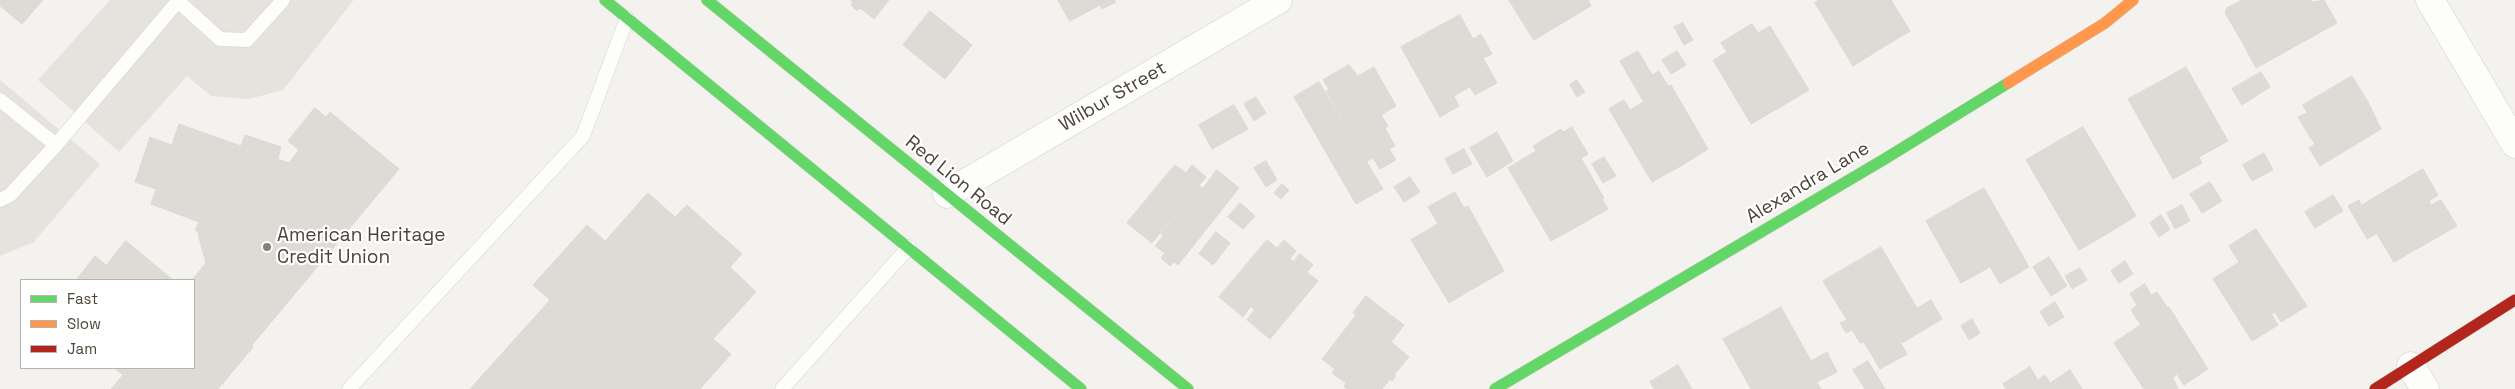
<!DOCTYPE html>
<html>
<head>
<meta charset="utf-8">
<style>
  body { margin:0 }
  #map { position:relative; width:2515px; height:389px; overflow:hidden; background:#f4f2ee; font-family:"Space Grotesk",sans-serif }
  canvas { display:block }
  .legend { position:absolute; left:20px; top:279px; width:175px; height:90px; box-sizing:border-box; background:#fff; border:1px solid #b7b4b0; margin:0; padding:6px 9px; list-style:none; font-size:15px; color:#4b4439 }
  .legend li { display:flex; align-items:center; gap:10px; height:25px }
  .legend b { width:25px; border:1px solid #b7b4b0 }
</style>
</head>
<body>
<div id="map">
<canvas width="2515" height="389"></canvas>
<ul class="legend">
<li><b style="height:6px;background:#63d668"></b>Fast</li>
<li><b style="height:6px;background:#ff974d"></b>Slow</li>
<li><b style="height:6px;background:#b3261e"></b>Jam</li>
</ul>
</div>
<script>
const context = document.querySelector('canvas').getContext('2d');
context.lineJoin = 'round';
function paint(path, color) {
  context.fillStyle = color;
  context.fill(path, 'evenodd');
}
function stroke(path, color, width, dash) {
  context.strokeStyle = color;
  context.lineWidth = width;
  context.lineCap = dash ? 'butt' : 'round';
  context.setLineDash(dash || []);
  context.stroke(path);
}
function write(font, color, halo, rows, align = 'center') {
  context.font = font + ' "Space Grotesk",sans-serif';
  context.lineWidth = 4.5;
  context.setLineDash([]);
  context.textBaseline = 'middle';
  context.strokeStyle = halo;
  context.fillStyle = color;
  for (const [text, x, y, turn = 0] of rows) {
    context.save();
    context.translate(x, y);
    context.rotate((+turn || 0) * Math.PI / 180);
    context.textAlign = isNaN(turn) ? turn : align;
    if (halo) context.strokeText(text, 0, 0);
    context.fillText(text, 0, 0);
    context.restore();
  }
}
paint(new Path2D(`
  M110,0H353V1L283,90L249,99L211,96L187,76L119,152L38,80Z
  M0,80L100,164L34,242L0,256Z`), '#e6e3df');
const building = new Path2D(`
  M0,0H43L22,24L0,6Z
  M851,0H889L874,19L860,8L857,11L851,5L853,2Z
  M1058,0H1114L1116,2L1102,9L1100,5L1070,21Z
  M1509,0H1550L1564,22L1534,40Z
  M1550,0H1588L1591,6L1564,22Z
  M1818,0H1853L1882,48L1853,66L1815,3Z
  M1853,0H1891L1910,31L1882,48Z
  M2243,0H2311L2241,40L2225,13L2227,8Z
  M2311,0L2313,2L2324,0L2337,23L2256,68L2241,40Z
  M930,11L972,45L945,79L903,45Z
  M1460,15L1473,39L1481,34L1492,54L1483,58L1497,83L1475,95L1470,87L1464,90L1432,30Z
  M1683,23L1693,40L1684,45L1674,27Z
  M1752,24L1758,33L1770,26L1809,90L1782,106L1739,32Z
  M1432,30L1464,90L1454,96L1459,106L1440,117L1401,47Z
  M1739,32L1782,106L1751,124L1713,60L1727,52L1721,43Z
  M1638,51L1652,75L1659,71L1668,86L1671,85L1708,149L1681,166L1620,61Z
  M1677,51L1686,65L1671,74L1662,60Z
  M1349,65L1358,76L1374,67L1396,106L1381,115L1388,126L1385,128L1395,146L1389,149L1396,160L1380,169L1373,158L1367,161L1326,91L1329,89L1323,80Z
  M2186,67L2228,141L2199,157L2158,83Z
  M2261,72L2270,87L2242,105L2232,89Z
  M2352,76L2368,102L2310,137L2298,117L2307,113L2303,105Z
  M1577,80L1585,92L1577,97L1570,85Z
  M1319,82L1383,189L1356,204L1294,97Z
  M2158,83L2202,163L2173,179L2128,99Z
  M1256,97L1266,113L1254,121L1244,104Z
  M1624,100L1630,110L1643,102L1681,166L1652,182L1609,109Z
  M2368,102L2381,129L2320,166L2309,148L2315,144L2310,137Z
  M1234,105L1248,129L1212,149L1199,125Z
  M315,108L326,117L330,112L399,169L252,345L253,347L218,389H111L123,375L114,368H194V280H192L206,263L198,234L199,232L195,230L199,222L151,204L156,189L135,182L150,137L172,145L179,124L241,146L245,135L281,147L278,159L289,163L299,150L288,141Z
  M1572,127L1588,154L1581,158L1604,198L1602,199L1608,209L1580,225L1533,146L1561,129L1563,132Z
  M2083,127L2136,216L2110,232L2057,142Z
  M1497,132L1513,161L1487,177L1470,148Z
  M2057,142L2110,232L2079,250L2026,160Z
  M1464,149L1472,164L1453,174L1445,159Z
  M1537,151L1580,225L1551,241L1508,168Z
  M2264,153L2273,170L2252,181L2243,165Z
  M1604,157L1616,176L1603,183L1592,164Z
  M1266,161L1277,180L1266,187L1254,168Z
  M1175,165L1186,173L1192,165L1206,177L1152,243L1127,223Z
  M2423,169L2438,195L2429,201L2430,203L2367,239L2348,206L2359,200L2361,205Z
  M1217,170L1239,188L1178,265L1174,262L1170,266L1161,258L1165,253L1155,246L1163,236L1161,234L1199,186L1203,188Z
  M1410,177L1420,192L1404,202L1394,187Z
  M2210,182L2222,201L2202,213L2190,194Z
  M1282,184L1289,190L1281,199L1274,193Z
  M1984,188L2029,267L2000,284L1954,205Z
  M1455,192L1464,208L1468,206L1504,271L1476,287L1428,207Z
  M648,193L675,217L687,205L742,254L730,267L756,292L713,339L731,354L700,389H470L550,300L533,285L587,225L605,241Z
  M2333,195L2343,211L2315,228L2305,212Z
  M2441,200L2457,226L2394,262L2377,234L2430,203L2431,205Z
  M1240,203L1255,216L1243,229L1228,217Z
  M1954,205L1990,267L1961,283L1926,221Z
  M2182,205L2190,221L2175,229L2167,213Z
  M2161,215L2170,229L2159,237L2150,223Z
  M1438,224L1476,287L1449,303L1411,240Z
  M2256,229L2307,306L2281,322L2275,312L2272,314L2229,246Z
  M1216,232L1230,243L1213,265L1199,254Z
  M1267,240L1277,248L1284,240L1296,251L1290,259L1294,262L1254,310L1251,306L1243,317L1219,297Z
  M126,241L173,280H76L95,256L106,265Z
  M1881,247L1917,308L1931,300L1942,319L1902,343L1854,263Z
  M1300,254L1313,265L1307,272L1318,281L1270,339L1247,320Z
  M2049,257L2067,286L2051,296L2033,267Z
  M2125,261L2133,274L2119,283L2111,271Z
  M2240,262L2278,325L2252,341L2213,279Z
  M1854,263L1907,354L1880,369L1864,342L1860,343L1852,330L1846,333L1840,323L1847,320L1823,281Z
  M2080,268L2087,280L2072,289L2065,276Z
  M2145,284L2151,295L2157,292L2167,307H2169L2208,369L2184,385L2177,374L2174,377L2131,310L2137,305L2130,294Z
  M1366,296L1396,319L1346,383L1332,373L1335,369L1322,359L1356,315L1353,313Z
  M2055,302L2064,317L2049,326L2040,312Z
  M1781,307L1811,361L1827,352L1837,372L1817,382L1821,389H1790L1753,323Z
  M1396,319L1404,325L1391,342L1409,357L1394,375L1396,376L1392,381L1390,379L1382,389H1347L1344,387L1346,383Z
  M1972,319L1980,333L1969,340L1961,326Z
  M1753,323L1790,389H1751L1723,339Z
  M2141,325L2174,377H2172L2178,388L2177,389H2144L2114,343Z
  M1868,361L1885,389H1865L1853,370Z
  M1678,365L1692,389H1654L1650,382Z
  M2030,367L2043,389H2006L2003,384Z
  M2070,370L2082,389H2043L2038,380L2045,375L2050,383Z`);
paint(building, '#dedbd6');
stroke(building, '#dcd9d4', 1);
const lane = new Path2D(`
  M178,1L220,39L247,40L283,0
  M0,100L56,145L179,0
  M0,200L10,195L56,145
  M349,389L583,136L627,18
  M782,389L909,247`);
const street = new Path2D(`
  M2430,0L2515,144
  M947,194L1278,0
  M2411,366L2425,389`);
const fast = new Path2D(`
  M605,0L1081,389
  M707,0L1188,389
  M1495,389L1883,160L2008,83`);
const slow = new Path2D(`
  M2008,83L2105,23L2133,0`);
const jam = new Path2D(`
  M2375,389L2515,300`);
stroke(lane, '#d2d0cb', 15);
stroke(street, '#d2d0cb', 29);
stroke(fast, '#d3cfc5', 12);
stroke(slow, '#d3cfc5', 12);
stroke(jam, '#d3cfc5', 12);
stroke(lane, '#fdfdfc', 14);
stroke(street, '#fdfdfc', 28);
stroke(fast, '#63d668', 11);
stroke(slow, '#ff974d', 11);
stroke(jam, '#b3261e', 11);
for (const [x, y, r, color] of [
  [267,247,5,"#868178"]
]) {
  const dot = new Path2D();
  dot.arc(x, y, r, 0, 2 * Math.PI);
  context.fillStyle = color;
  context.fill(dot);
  stroke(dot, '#fff', 2);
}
write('19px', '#4b4439', '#fff', [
  ["Wilbur Street",1113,97,-30],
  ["Red Lion Road",958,181,39],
  ["Alexandra Lane",1808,183,-31]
]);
write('19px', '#4b4439', '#fff', [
  ["American Heritage",277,236],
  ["Credit Union",277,258]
], 'left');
</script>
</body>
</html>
